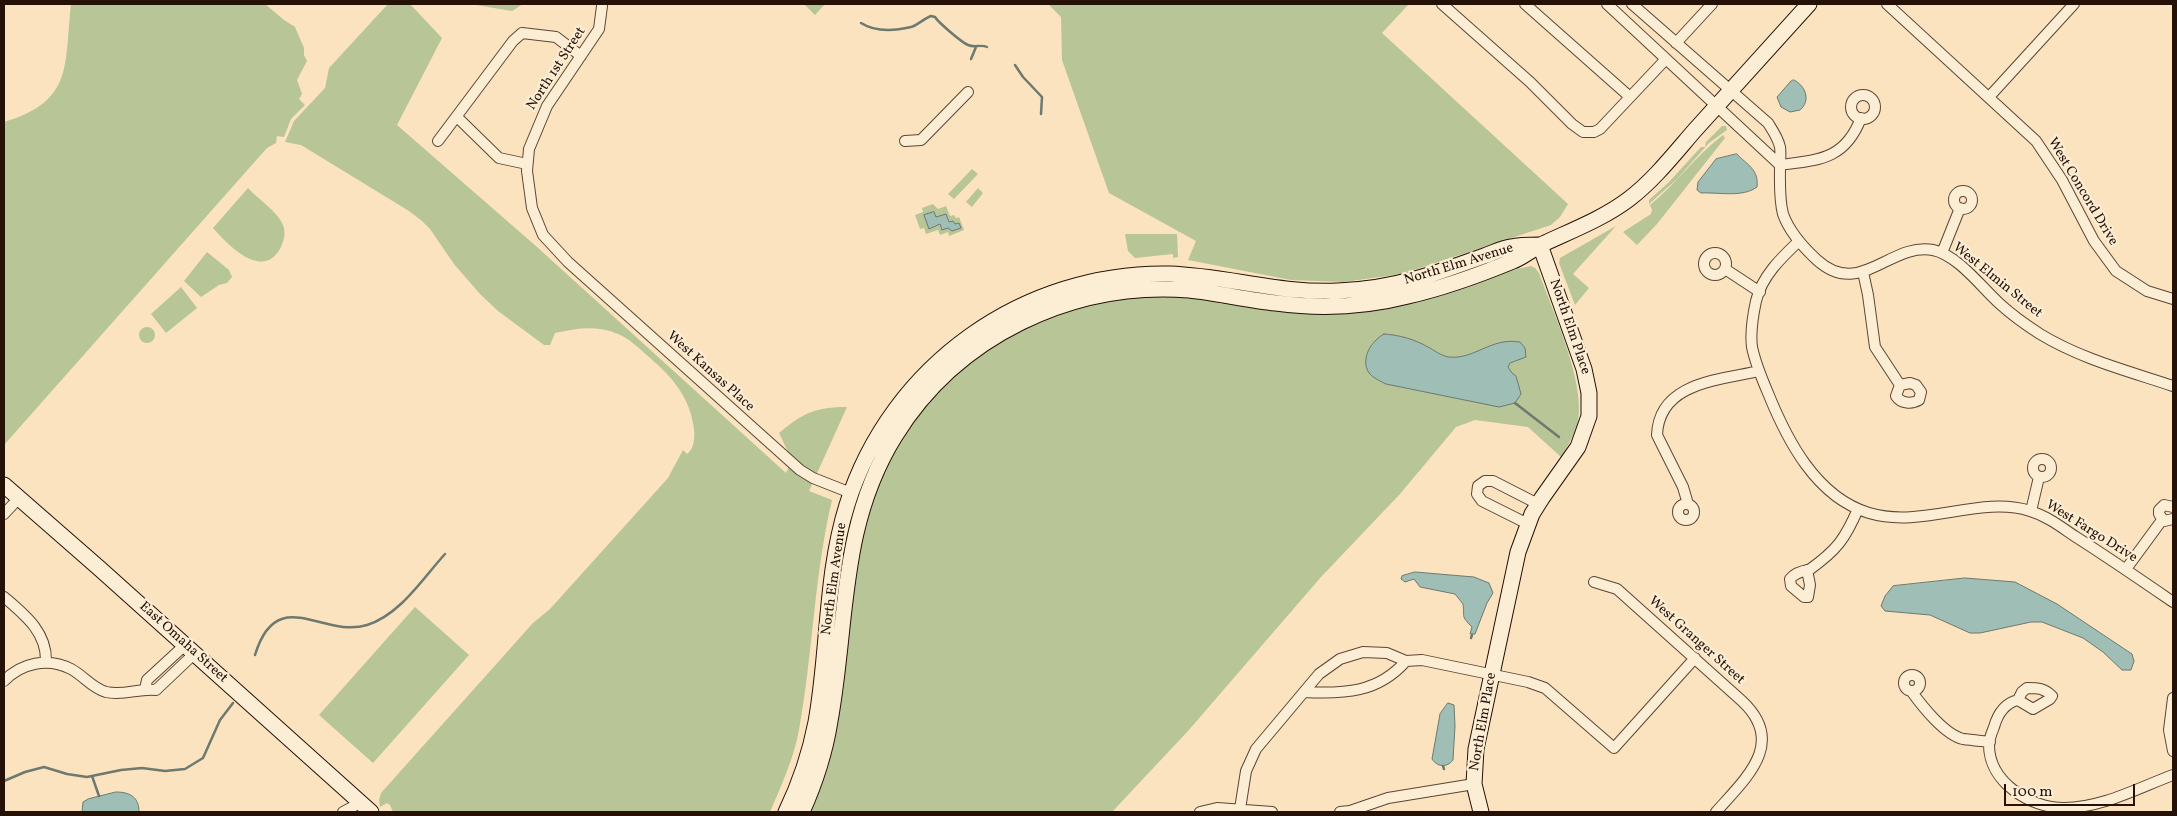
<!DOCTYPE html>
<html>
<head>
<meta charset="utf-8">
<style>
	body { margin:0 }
	#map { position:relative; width:2177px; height:816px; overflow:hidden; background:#fbe3bf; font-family:Vollkorn,serif }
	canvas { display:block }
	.frame { position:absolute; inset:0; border:5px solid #251106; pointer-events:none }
	.scale { position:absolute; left:2004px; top:784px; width:131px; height:22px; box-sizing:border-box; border:2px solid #251106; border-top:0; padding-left:6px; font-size:15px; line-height:18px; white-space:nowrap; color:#251106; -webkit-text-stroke:4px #fcedd5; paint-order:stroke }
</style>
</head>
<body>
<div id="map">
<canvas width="2177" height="816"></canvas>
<div class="frame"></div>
<div class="scale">100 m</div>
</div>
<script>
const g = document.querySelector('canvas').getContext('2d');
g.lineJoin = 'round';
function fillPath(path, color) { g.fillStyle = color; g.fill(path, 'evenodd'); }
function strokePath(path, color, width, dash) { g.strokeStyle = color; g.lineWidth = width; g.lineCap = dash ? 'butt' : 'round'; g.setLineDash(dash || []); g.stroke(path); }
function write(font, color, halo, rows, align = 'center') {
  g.font = font + ' Vollkorn,serif'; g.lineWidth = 4.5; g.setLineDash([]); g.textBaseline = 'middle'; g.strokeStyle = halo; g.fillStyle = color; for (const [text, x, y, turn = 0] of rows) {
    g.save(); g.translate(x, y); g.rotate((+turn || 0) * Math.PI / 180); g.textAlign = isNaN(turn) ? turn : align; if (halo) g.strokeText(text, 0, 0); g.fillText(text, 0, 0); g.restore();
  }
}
fillPath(new Path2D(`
	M71,4H265L284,20L295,27L304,48V55L307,61L297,80L302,94L299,99L305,105L291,119L284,137L277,136L276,143L267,148L243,175L4,445V122C74,101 64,66 71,4Z
	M388,4H410L442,38L397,125L537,247L786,473L792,460L779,433C803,413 816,407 847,407L809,491L832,500C814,576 813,653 799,730C794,758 781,786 770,812H393L390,805L387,803L380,807L379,800L381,793L533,623L550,609L668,478L683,450L687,454C694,449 695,438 694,429C690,397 673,378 649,357C640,349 630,339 618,334C597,325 577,328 555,333L550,345H544L498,311L480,294L454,264L430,229L422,221L409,211L301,145L285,142L294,121L325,88L329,68Z
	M470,4H523L512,11Z
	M804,4H825L815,15Z
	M1048,4H1409L1382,33L1568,204L1560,217L1551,225L1402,274L1343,282L1291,280L1188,260L1196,241L1109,193L1062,60L1061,17Z
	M1722,126H1726L1727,130L1709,143L1677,179L1649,204V200L1669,182L1701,147H1705L1706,142Z
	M1723,135L1725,138L1657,224L1637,245L1623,232L1651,214L1652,210L1650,205C1676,184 1696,155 1723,135Z
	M972,169L978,174L954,199L948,194Z
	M248,188C258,199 277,211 283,225C286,233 284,240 281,247C263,282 228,245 213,228Z
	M978,188L983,193L972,207L966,202Z
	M933,204L938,209L946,206L950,216L954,215L956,218L959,217L964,230L949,236L948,232L940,235L938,230L926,234L924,228L920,229L915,215L923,212L922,208Z
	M1616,226L1573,274L1589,288L1575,305L1559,263L1560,258Z
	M1125,234H1177L1178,257L1173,258V254L1135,258L1128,251Z
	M207,252L229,270L232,277L227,283L219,285L201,297L184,281Z
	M1531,266L1535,268L1539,273C1553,312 1588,387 1577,426C1573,437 1567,447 1561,457L1528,427L1475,420L1456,427L1400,494L1321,577L1188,731L1112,812H810L858,548L875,489L905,432L909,431L908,429C973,332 1109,272 1222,304L1223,302L1281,311L1313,313Z
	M181,287L197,308L166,333L151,314Z
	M139 335a8 8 0 1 1 16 0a8 8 0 1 1-16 0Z
	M415,607L469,655L373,763L319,715Z`), '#b8c597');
const water = new Path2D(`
	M1794,80C1806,86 1811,101 1800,110L1790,112L1781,107L1777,97L1791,81Z
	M1737,154C1747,165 1759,169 1757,187C1742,198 1718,192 1701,193L1697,190L1698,182L1716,159Z
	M934,212L936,217L946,214L949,222L953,221L955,224L959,223L961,228L952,231L948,228L942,230L940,224L929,229L924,215Z
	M1384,334C1399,335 1414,339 1428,347C1434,350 1441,356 1449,357C1474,360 1491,337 1520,342L1525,348L1526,357L1510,363L1508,367L1512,373L1516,376L1521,394L1515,403L1499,407L1386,384C1380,381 1373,378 1369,373C1360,359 1371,341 1384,334Z
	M1415,572L1474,577L1489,583L1493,593L1487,603L1475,634H1470L1472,627C1460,615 1465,618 1463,604L1455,594L1420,587L1414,579L1405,582L1401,579L1402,576Z
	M1965,578L2015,582L2057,604L2132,654L2134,661L2131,670H2122L2103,652L2083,638L2042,622H2031L1980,633H1970L1930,615L1885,611L1881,606L1885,596L1893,586Z
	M1448,703L1454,705L1455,726L1453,760C1447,768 1437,767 1432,759L1440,714Z
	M116,792C130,792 139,797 139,812H82L83,802L88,799Z`);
fillPath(water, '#9fbeb5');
strokePath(water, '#6e796f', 1);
strokePath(new Path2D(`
	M861,23C875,32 894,31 911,27C916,26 925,18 931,16L935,17C938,22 961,42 968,45C975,48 981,44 987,47
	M971,59L976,47
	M1015,65L1023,77L1042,97L1041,114
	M1515,403L1559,437
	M1471,638L1472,635
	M255,655C277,583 323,639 367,625C400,615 423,578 445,554
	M1443,766L1444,769
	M92,776L99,796
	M4,781L25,772L44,767L67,774L87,777L121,770L142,768L165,771L185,769L203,758L220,720L233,703`), '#6e796f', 2.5);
const street = new Path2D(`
	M1442,4L1530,82L1572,124L1583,132H1594L1600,129L1666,59
	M1525,4L1630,97
	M1607,4L1780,165
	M1632,4L1768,123C1773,131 1778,138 1780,147C1781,153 1780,159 1780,166C1780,181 1779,199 1783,214C1789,231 1804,248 1817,260C1860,299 1890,242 1933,250C1958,255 1982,288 2000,304C2012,315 2026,325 2040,334C2081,359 2128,371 2173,386
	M1887,4L2036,141L2062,180L2094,241L2116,271L2147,291L2173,299
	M602,6L599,29L547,106L529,149L527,171L532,208L543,235L568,262L800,470L813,478L851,493
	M1676,43L1712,4
	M1851 107a12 12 0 1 1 24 0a12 12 0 1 1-24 0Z
	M1989,97L2074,4
	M457,117L499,158L527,164
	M438,141L513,41L522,33L556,37L581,56
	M905,141L921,140L968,92
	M1780,165C1818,160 1845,160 1861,118
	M1954 200a9 9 0 1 1 18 0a9 9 0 1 1-18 0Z
	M1799,241C1781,258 1762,276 1756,301C1753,315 1750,332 1752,347C1755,362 1762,379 1768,393C1787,440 1816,497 1869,513C1923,529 1980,495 2030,511C2047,516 2061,527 2076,537C2109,558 2141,580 2173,602
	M1942,253L1960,208
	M1704 264a11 11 0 1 1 22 0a11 11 0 1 1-22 0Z
	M1725,269L1760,292
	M1863,272L1868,295L1875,347L1900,385
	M1910,383L1916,385L1921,392L1919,400C1912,404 1901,404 1896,396L1900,385Z
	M2033 468a9 9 0 1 1 18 0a9 9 0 1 1-18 0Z
	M1678 512a8 8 0 1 1 16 0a8 8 0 1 1-16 0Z
	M1688,504L1683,487L1657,435C1659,382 1720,380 1759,371
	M2173,507L2164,505L2159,510V514L2164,521L2173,519
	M2031,511L2039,477
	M4,514L19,498
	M1528,524L1482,501L1477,494L1478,486L1485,481H1493L1538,504
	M2126,569L2162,520
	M1807,570L1810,585L1808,597H1804L1791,586L1790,579C1795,573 1801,571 1809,570C1837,550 1845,539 1858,509
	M1594,582L1617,589L1742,701C1787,743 1746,778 1716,812
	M4,597C25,615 47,632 46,662
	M1904 683a8 8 0 1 1 16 0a8 8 0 1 1-16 0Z
	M4,681C21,663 48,657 71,669C84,676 92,688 106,692C124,696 139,688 156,690L195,653
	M2027,688C2038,688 2044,688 2052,696L2050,699L2033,709L2018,700L2022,692Z
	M145,689L147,680L185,645
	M1304,692C1344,694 1378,693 1406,661
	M1912,692C1922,706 1945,735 1963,739C1971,740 1981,741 1990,742
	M2173,698L2169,730L2173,751
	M2018,700C2005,703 1998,713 1994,727C1992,732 1989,739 1989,745C1989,782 2030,808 2064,808C2102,808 2138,788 2173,775
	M1240,809L1246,771L1256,749L1319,674L1340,659L1363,652L1387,653L1406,661L1422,660L1528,682L1545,688L1614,748L1695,658
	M343,812L360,803
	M1200,812L1217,808L1272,812
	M1340,812L1350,811L1388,798L1474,784`);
const secondary = new Path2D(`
	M4,485L99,568L371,812
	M786,812C800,783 810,753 816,722C829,650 825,575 847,505C891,365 1024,271 1170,274C1227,276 1281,294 1338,291C1364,290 1390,286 1415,279C1439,273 1461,264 1484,256C1493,253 1502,248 1511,247C1520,245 1530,245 1539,245
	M802,812C815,783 825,753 830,721C848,622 839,526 895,436C957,336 1072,281 1189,290C1218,293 1247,300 1276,303C1320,309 1365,307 1408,296C1443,288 1479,275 1513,261C1524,257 1533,248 1545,243C1573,230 1604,218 1629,199C1654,180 1675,153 1695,130C1733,88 1771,46 1809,4
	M1481,812L1474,784L1476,749L1518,552L1532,514L1542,498L1578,447L1589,416V393L1584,369L1540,245`);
strokePath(street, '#5a4634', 12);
strokePath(secondary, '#251106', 17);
strokePath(street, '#fcedd5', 10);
strokePath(secondary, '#fcedd5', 15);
write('14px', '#251106', '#fcedd5', [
	["North 1st Street",557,69,-57],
	["West Concord Drive",2082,192,59],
	["North Elm Avenue",1459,265,-17],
	["West Elmin Street",1997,281,39],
	["North Elm Place",1569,327,71],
	["West Kansas Place",710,372,42],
	["West Fargo Drive",2091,532,32],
	["North Elm Avenue",835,579,-82],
	["West Granger Street",1696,641,42],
	["East Omaha Street",183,643,42],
	["North Elm Place",1484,722,-80]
]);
</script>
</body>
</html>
